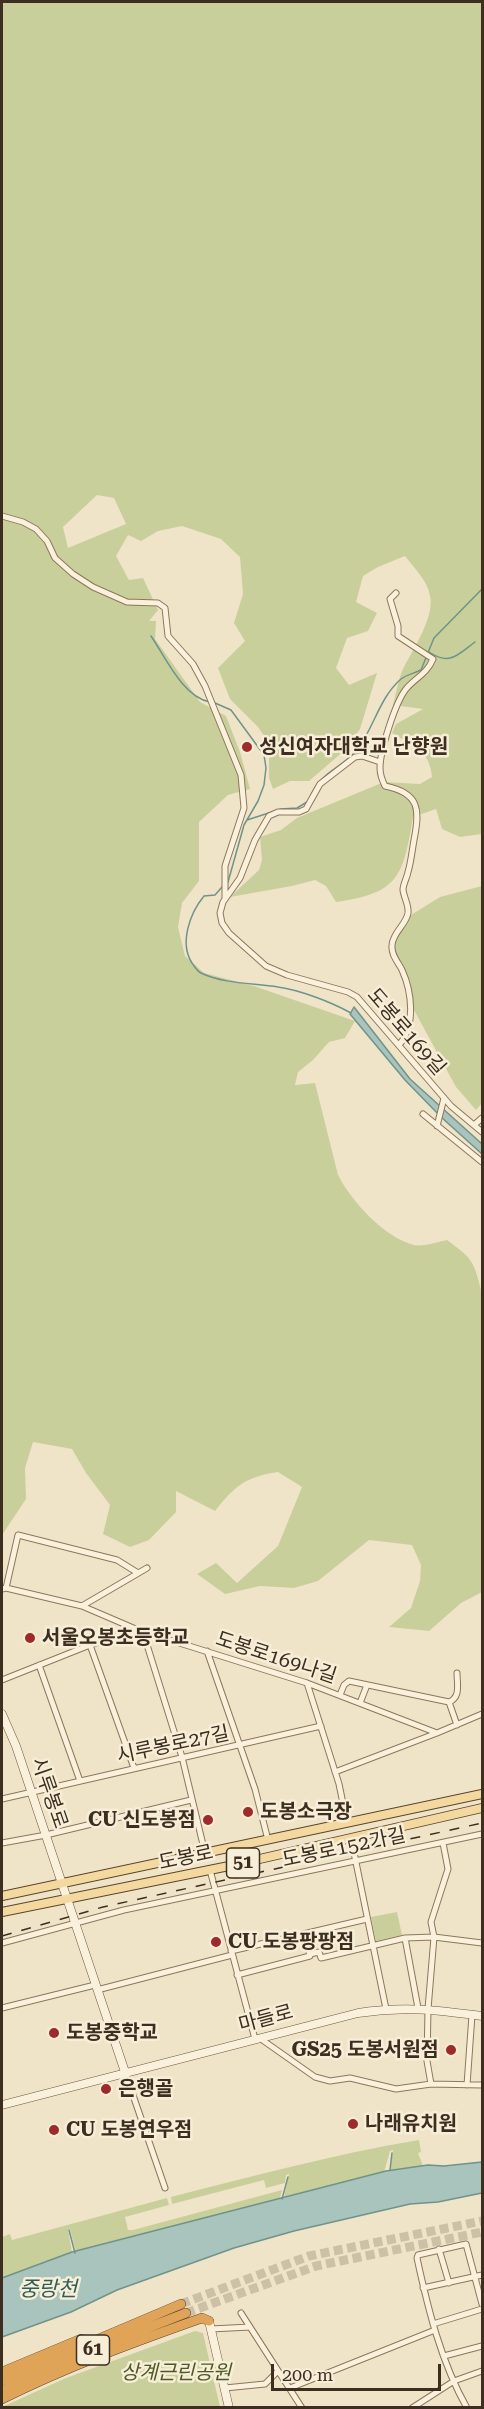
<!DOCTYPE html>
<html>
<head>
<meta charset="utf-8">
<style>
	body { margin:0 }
	#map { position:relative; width:484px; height:2409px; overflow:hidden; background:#f0e4c8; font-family:"Roboto Serif",serif }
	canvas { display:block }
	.frame { position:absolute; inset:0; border:3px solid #3d2e20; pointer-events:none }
	.scale { position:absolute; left:271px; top:2364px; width:170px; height:27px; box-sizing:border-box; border:3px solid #3d2e20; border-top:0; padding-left:8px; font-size:18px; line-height:21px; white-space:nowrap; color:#3d2e20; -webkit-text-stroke:4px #f7eed8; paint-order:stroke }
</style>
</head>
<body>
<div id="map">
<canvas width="484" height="2409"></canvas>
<div class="frame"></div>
<div class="scale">200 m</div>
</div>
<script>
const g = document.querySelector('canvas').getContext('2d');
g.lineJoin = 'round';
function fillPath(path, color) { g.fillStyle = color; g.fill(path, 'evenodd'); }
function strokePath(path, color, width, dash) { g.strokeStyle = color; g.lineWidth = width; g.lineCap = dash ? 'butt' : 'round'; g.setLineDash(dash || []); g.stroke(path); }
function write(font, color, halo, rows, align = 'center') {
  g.font = font + ' "Roboto Serif","Noto Sans KR",serif'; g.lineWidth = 5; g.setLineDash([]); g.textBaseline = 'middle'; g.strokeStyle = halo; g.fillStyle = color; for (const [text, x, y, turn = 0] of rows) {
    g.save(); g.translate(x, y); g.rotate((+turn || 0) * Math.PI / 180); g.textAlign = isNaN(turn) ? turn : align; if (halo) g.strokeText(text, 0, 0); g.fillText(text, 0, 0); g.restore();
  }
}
fillPath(new Path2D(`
	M2,2H482V834L460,837L442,829L436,809L413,817C403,877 399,893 336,902L326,886L315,880L292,886L230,897L259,870L262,860L260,837L281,830L297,818L384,782L420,784L432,777C430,750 413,746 392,733L396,724L423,709L393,705C396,694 398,680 403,669C412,651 435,617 430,596C428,581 414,568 405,556L378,567L363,576L356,602L377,613L368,631L347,638L336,668L349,685L377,673L360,729L345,750L309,781H290L273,789L269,778V743L258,727L230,699L218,668L245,641L234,623L243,594L240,557L221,539L182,526L158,531L141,541L128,535L116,556L129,580L143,578L158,610L149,621H156L155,639L200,702L226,716L240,752L250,789L228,795L199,822V881L182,903L178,927L185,956L204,973L254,986L355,1021L345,1038L329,1042L313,1060L298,1072L295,1085L315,1083L338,1175C352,1202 384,1237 414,1245C423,1247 438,1242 447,1240C474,1260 473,1260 482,1293V1592L461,1603L429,1631L389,1627L411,1608L420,1581L421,1565L412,1545L369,1540L318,1581L294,1588L260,1586L225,1594L197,1574L216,1563L237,1583L278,1546L302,1487L278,1472C245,1477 235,1486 215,1511L176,1491V1512L149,1540L130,1547L103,1534L110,1505L86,1473L72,1449L33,1442L25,1468L26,1499L2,1535V164L3,162L2,153ZM97,495L114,498L126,524L68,548L63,527Z
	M482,886V1103L476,1110L456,1087L414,1010L392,952L396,933L411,915L440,897Z
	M397,1912L402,1935L376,1941L371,1917Z
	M419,2140L421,2152L418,2153L423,2166L390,2171L393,2150L390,2151L384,2172L284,2197L289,2174L286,2175L285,2183L266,2188L264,2180L172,2204L171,2197C253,2176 335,2154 419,2140Z
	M282,2190L280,2198L76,2252L70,2229H68L72,2252L2,2278V2237L10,2234L12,2240L167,2198L169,2205L125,2217L128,2230H133Z
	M195,2331L203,2333L220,2407H2L66,2378Z`), '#c9cf9b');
const water = new Path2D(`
	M354,1007L410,1079L482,1144V1154L441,1117L405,1080L350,1014Z
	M482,2162V2193L438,2202L410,2204L294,2231L234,2248L117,2290L71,2312L2,2337V2278L72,2252L386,2171L428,2165L444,2166Z`);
fillPath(water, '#a9c4bc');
strokePath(water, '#6f938a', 1.5);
strokePath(new Path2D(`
	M151,636C166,658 183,697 210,702
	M429,652C450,666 457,655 475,642
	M215,703L231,710L264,755L266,768L264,785L258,801L244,825L228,882
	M311,795C322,771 342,768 357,750C374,728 379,698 401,679C406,675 415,673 421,670L434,638L482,589
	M247,820L281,809L297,808L307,802
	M222,887L215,895L204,896C190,913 179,943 192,963C195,967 197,971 201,973C224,984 253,983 278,987C300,990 331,1002 351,1013
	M390,2170L392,2153
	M282,2199L288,2177
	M69,2230L75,2253`), '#6f938a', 1.5);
strokePath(new Path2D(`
	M181,2304L309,2256L482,2221
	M186,2313L316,2266L482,2232`), '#ccc0a6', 9, [9, 4.5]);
const street = new Path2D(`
	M2,516L23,522L36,529L47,541L55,558L73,574L93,587L127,602L158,603L165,608L168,636L193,664L205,686L241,775L244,808L225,866V898
	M396,593L390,599L398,626V636L433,659C427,674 415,678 406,689C395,703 380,751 380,768C380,775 382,780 385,786C420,793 420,810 414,840C412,851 411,862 408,872C407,878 403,884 403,890C404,898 409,905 408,913C406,925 393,932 392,945C391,955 398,962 402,970C412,992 416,1026 399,1045
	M380,762L362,756L355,757L320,784L306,809L299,812H278L269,816L255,840L240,878L223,902L220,913L222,923L229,933L266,966L287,975L348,992L357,997L451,1106L482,1132
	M423,1114L482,1162
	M474,1125L482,1118
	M437,1126L444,1098
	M6,1588L18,1535L117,1560L138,1573
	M2,1589L6,1588L82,1606L138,1630L307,1683L437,1733L482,1714
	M82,1606L147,1568
	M143,1632L182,1757L205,1853
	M90,1645L134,1768
	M207,1651L255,1789L268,1840
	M39,1665L80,1781
	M2,1680L90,1645L138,1630
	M307,1683L339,1784L347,1823
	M340,1695L344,1685L349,1681L449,1702C461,1697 457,1684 457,1673
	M449,1702L457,1725
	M360,1703L367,1685
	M335,1772L437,1733
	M2,1799L321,1726
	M351,1838L386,2009
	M2,1843L46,1835L191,1800
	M210,1870L255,2039
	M405,1938L418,2008
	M2,1943L124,1910L482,1834
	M231,1951L367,1919
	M310,1954L319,1952L321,1958L405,1938L434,1937L482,1943
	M237,1975L310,1956L305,1934
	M97,1990L232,1955
	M2,2008L95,1985
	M261,2039L315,2077L330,2081L350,2078L396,2089L431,2084L482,2085
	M125,2072L165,2188
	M431,2084L427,2061L428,2009L434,1937L431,1922L448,1869L443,1843
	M467,2085L472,2015
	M439,2249L449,2283
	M423,2288L482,2275
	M241,2313L302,2408
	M433,2324L482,2309
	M211,2329L250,2327
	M444,2356L482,2346
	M225,2388L265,2384L278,2371
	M290,2388L435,2330
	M412,2408L454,2381L482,2371
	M467,2408C441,2362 428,2309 417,2258L418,2255L466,2244L482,2304`);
const secondary = new Path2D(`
	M2,1714L16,1746L125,2072
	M2,2105L358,2013C404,2006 437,2010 482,2016
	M209,2321L229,2408`);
const primary = new Path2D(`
	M2,1896L482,1794
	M2,1912L229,1866L482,1808`);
const highway = new Path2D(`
	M2,2372L81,2339
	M2,2380L181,2304
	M2,2390L83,2353L186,2313
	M2,2399C66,2367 134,2342 202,2318L209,2321`);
strokePath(street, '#8d765c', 7);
strokePath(secondary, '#6f573f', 9);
strokePath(primary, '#5b4430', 10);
strokePath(highway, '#5b4430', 10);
strokePath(street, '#faf1dc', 5);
strokePath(secondary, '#faf1dc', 8);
strokePath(primary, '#f3d9a0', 8);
strokePath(highway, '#e0a458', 9);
strokePath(new Path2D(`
	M2,1936L103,1907L482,1823`), '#3d2e20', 1.5, [10, 10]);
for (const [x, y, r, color] of [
	[247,747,6,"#9e2a2b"],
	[30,1638,6,"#9e2a2b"],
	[248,1812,6,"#9e2a2b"],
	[208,1820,6,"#9e2a2b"],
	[216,1942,6,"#9e2a2b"],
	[54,2033,6,"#9e2a2b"],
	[451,2050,6,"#9e2a2b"],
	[106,2089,6,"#9e2a2b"],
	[353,2124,6,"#9e2a2b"],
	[54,2130,6,"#9e2a2b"]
]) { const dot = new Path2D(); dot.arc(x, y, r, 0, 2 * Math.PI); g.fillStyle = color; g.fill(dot); strokePath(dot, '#f7eed8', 2); }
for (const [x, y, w] of [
	[243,1863,33],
	[93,2350,33]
]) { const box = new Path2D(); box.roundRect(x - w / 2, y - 15, w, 30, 4.5); g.fillStyle = '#f7eed8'; g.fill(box); strokePath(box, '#3d2e20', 1.5); }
write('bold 18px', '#3d2e20', null, [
	["51",243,1863],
	["61",93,2350]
]);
write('bold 20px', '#3d2e20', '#f7eed8', [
	["성신여자대학교 난향원",259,747],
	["서울오봉초등학교",42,1638],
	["도봉소극장",260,1812],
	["CU 신도봉점",196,1820,"right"],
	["CU 도봉팡팡점",228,1942],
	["도봉중학교",66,2033],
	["GS25 도봉서원점",439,2050,"right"],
	["은행골",118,2089],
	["나래유치원",365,2124],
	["CU 도봉연우점",66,2130]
], 'left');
write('20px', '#3d2e20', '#f7eed8', [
	["도봉로169길",406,1032,49],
	["도봉로169나길",276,1658,18],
	["시루봉로27길",173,1745,-12],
	["시루봉로",49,1793,71],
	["도봉로152가길",344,1848,-12],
	["도봉로",186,1858,-12],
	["마들로",266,2019,-15]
]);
write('italic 20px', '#4d5a26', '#f7eed8', [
	["상계근린공원",176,2373]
]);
write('italic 21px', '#2f5d5a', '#f7eed8', [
	["중랑천",48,2290]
]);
</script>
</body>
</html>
